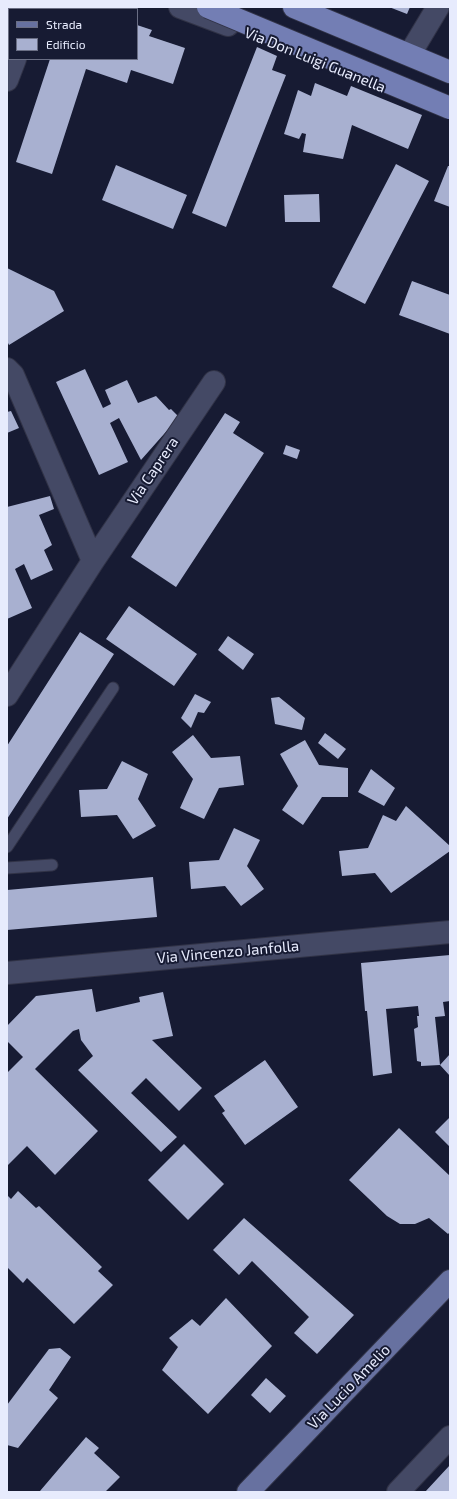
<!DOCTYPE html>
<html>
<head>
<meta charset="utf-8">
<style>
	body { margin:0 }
	#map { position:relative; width:457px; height:1499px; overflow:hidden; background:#171b33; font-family:"Exo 2",sans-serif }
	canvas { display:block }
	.frame { position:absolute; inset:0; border:8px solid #e7ebfd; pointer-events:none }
	.legend { position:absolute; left:8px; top:8px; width:130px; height:52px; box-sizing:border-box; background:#171b33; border:1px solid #6a6e84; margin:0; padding:5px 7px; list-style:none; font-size:12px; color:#e7ebfd }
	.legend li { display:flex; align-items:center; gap:8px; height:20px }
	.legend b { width:20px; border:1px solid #6a6e84 }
</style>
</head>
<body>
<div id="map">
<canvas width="457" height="1499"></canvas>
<div class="frame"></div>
<ul class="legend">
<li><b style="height:5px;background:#6771a0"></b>Strada</li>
<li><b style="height:11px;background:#a8b0d0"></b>Edificio</li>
</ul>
</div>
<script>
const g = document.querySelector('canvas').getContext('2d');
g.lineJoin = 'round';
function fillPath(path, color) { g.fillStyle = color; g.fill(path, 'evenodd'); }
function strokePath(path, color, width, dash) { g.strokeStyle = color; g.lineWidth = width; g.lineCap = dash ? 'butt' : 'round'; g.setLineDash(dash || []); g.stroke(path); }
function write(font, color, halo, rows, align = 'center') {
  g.font = font + ' "Exo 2",sans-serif'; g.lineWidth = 4; g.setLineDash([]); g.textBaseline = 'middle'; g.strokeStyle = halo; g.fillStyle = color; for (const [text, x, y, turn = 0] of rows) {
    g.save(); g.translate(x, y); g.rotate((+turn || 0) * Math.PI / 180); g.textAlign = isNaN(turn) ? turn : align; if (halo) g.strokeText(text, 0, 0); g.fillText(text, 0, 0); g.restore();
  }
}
fillPath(new Path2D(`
	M44,7H118V9H44Z
	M389,7H410L407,14Z
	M137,25L152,30L149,36L185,48L173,84L131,70L127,83L86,69L52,174L16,162L50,59H137Z
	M257,47L277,56L272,70L286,75L226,227L192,213Z
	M315,83L347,96L351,86L422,115L408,149L352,125L343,159L303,152L306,134L302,133L299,139L284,134L298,90L311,96Z
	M396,164L429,181L365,304L332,287Z
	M116,165L187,195L173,229L102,200Z
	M448,166H450V207L434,201Z
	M319,194L320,222H285L284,195Z
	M7,268L54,291L64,311L9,345L7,341Z
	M412,281L450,295V334L399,315Z
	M85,369L103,408L111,404L105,390L127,380L138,403L156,396L169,410L171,409L180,418L172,425L141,460L119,418L110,423L128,462L99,475L56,382Z
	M11,411L19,428L7,433V412Z
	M225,413L240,422L233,433L264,453L176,587L131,557Z
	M286,445L300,450L297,459L283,454Z
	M50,496L54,509L39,515L52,545L44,550L53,570L31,580L24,564L15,569L32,608L7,619V507Z
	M129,606L197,654L174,686L106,639Z
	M80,632L114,654L7,819V746Z
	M228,636L254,654L243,670L218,650Z
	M195,694L211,702L204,713L198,712L191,728L181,718Z
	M279,697L305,718L302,730L275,724L271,698Z
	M325,733L346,749L338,759L318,743Z
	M193,735L211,758L240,756L244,785L219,788L204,819L180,808L193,779L172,752Z
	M305,740L319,765L348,768V797H322L303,825L282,810L298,786L280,754Z
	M122,761L148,774L138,799L156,826L133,839L117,815L81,817L79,790L107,789Z
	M371,769L395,788L384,806L358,792Z
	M406,806L450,846V851L391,893L375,873L342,876L339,851L368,848L383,815L396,821Z
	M234,828L260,840L247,866L264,889L241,906L225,886L191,889L189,862L219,860Z
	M153,877L157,917L7,930V890Z
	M450,955V1001L443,1002L445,1016L435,1017L440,1065L450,1054V1076L440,1065L421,1066V1062L417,1061L414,1029L418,1027L417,1016H419L418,1006L386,1009L392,1073L373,1076L367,1011H365L361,963Z
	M92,989L96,1012L140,1002L139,997L163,992L173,1036L152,1040L202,1088L179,1111L146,1078L131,1093L177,1137L161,1152L78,1070L93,1056L81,1040L79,1029L73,1031L35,1069L98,1131L55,1175L27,1146L7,1166V1073L23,1057L7,1041V1026L36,996Z
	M265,1060L298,1107L245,1145L222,1113L225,1111L214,1096Z
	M450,1117V1147L435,1132Z
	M399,1128L450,1176V1232L448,1234L429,1218L415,1224H400L387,1216L349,1180Z
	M184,1144L224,1184L188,1220L148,1180Z
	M18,1191L36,1208L39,1206L102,1267L98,1271L113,1285L74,1324L27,1278L23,1283L7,1267V1195L11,1199Z
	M244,1218L354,1315L317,1354L294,1333L309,1317L252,1261L239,1275L213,1250Z
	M226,1298L272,1346L208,1414L162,1370L178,1347L169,1338L192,1319L200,1326Z
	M60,1348L71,1357L49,1390L58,1398L18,1448L7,1445V1405L49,1349Z
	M266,1378L286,1396L270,1413L251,1395Z
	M86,1437L99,1448L94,1453L120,1477L105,1492H41L40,1491Z
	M450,1465V1492H425Z`), '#a8b0d0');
const service = new Path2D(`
	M7,847L113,688
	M7,868L52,865`);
const minor = new Path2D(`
	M33,9L34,7
	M414,47L438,7
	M7,80L15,59
	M7,369L13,375L93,561
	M7,695L93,561L214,382
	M398,1492L450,1437`);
const tertiary = new Path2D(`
	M180,7L228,25`);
const secondary = new Path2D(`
	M7,973L450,932`);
const primary = new Path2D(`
	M248,1492L450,1281`);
const trunk = new Path2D(`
	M294,7L450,72`);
strokePath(service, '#313347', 13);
strokePath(minor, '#313347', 24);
strokePath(tertiary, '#313347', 24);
strokePath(secondary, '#313347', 24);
strokePath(primary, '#313347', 24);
strokePath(trunk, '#313347', 24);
strokePath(service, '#444965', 11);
strokePath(minor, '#444965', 22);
strokePath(tertiary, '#444965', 22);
strokePath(secondary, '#444965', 22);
strokePath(primary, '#6771a0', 22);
strokePath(trunk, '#737eb4', 22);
const trunkBridge = new Path2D(`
	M208,7L450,108`);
strokePath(trunkBridge, '#313347', 24, []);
strokePath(trunkBridge, '#737eb4', 22);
write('15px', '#e7ebfd', '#171b33', [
	["Via Don Luigi Guanella",315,60,22],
	["Via Caprera",153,471,-56],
	["Via Vincenzo Janfolla",228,952,-5],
	["Via Lucio Amelio",349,1387,-46]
]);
</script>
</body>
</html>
